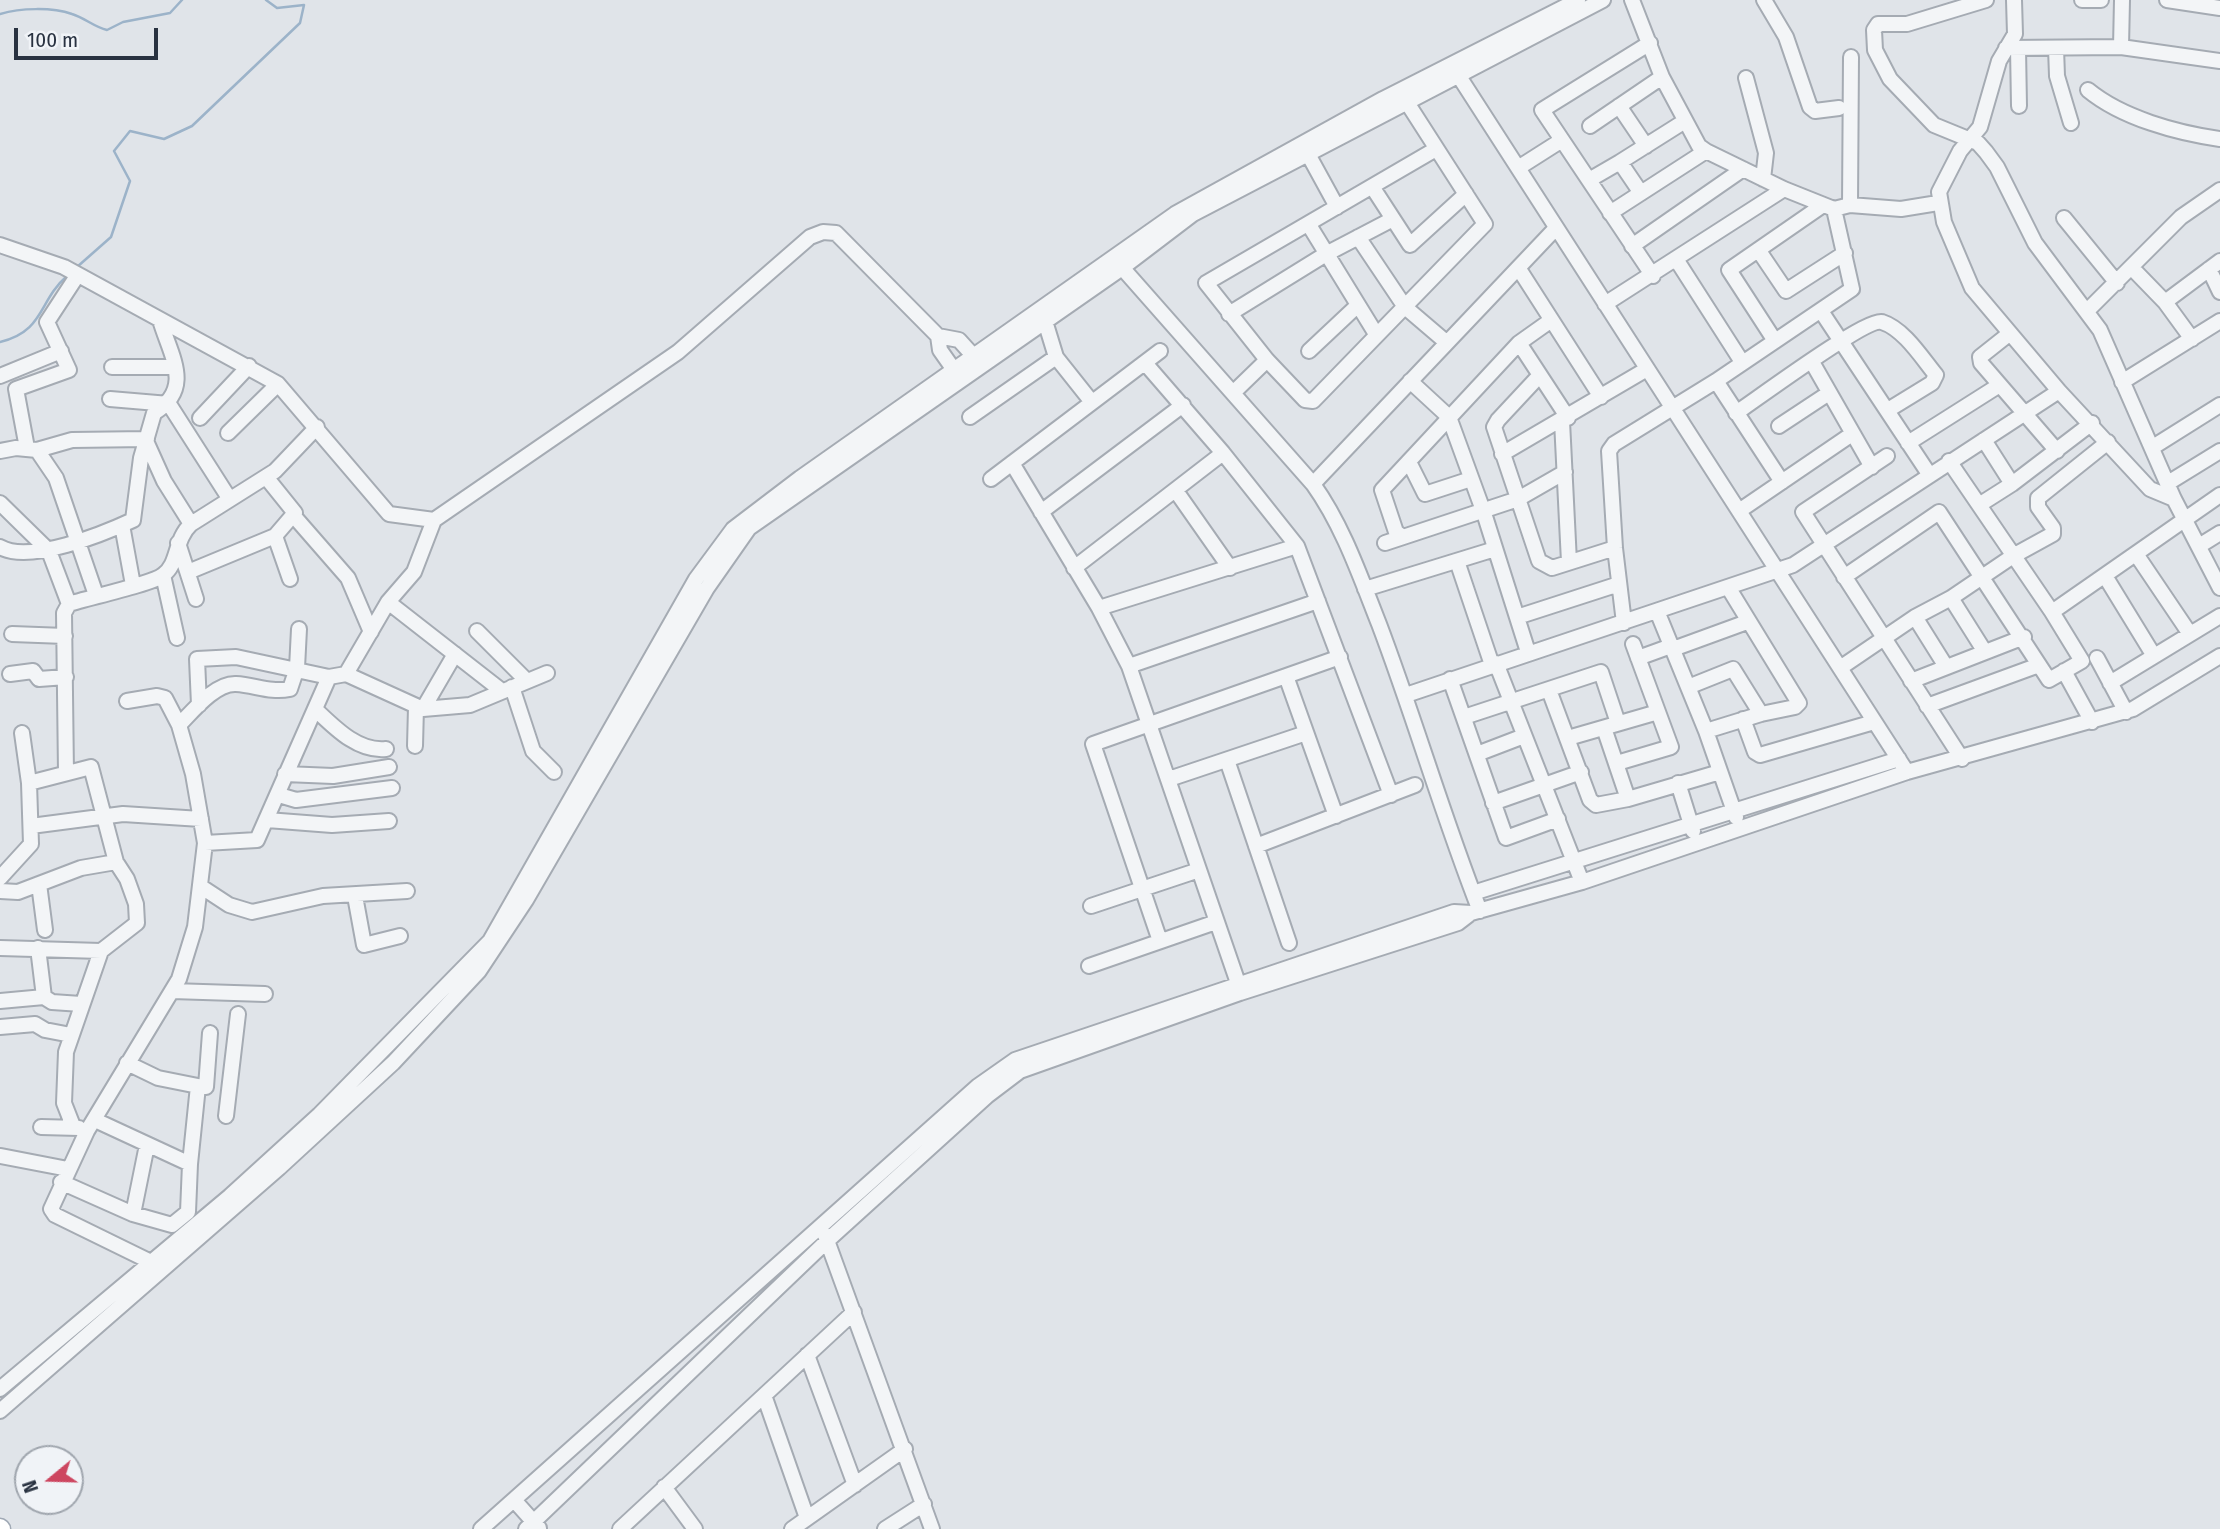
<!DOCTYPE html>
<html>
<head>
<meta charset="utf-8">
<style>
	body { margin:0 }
	#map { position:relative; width:2220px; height:1529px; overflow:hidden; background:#e0e4e9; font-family:"Fira Sans Condensed",sans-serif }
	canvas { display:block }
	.north { position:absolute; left:14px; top:1445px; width:70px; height:70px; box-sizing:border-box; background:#f0f3f7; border:2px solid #a0a6ae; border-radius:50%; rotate:251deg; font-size:19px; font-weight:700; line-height:28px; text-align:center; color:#293241 }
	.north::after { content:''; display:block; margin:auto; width:24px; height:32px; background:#cd4660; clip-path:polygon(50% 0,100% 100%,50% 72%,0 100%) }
	.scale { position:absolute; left:14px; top:28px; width:144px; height:32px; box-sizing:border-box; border:4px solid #293241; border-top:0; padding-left:9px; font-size:21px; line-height:24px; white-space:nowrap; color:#293241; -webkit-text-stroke:5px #f0f3f7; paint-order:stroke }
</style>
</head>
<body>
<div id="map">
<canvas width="2220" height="1529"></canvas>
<div class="north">N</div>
<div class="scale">100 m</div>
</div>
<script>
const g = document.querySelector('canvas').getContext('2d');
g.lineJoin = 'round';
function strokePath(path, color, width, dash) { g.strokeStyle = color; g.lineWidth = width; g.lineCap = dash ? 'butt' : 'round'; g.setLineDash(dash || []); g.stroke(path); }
strokePath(new Path2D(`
	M0,14C20,8 52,7 72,14C85,18 94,27 107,30L123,22L170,13L182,0
	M77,267L111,237L130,181L114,151L130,131L164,139L192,126L300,23L304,5L277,8L266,0
	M0,342C45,331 38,301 67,276`), '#9cb3c9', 2.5);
const minor = new Path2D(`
	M1632,0L1662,77L1699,146L1706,151L1784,189L1834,209L1850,205L1901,209L1938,203
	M1764,0L1786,37L1810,107L1815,111L1839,108
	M1986,0L1907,24H1878L1874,30L1875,50L1890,79L1934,125L1978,143L1986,152L1997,167L2035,243L2100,330L2174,499L2220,588
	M2014,0L2015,34L1999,61L1980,127L1960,151L1939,192L1944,222L1972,288L2059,391L2150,489L2174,499
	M2082,0H2101
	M2167,0L2220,8
	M1650,43L1542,110L1653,276
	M2121,47L2122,0
	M2006,48L2121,47L2220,61
	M2018,48L2019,106
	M2056,48L2057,76L2071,123
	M1453,67L1907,772
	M1746,78L1766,153L1763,179
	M2088,90C2122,118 2177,133 2220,139
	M1408,104L1485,224L1313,401L1305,400L1267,360L1206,283L1436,149
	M1619,106L1646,146
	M1590,126L1662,77
	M1308,154L1337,207
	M1518,168L1562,140
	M1589,180L1620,162
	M1373,188L1410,245L1466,194
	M1641,193L1620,162L1685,121
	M1850,205L1851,57
	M1610,213L1706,151
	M2064,218L2117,283
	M1309,225L1376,334
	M1358,237L1405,307L1446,342
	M0,245L64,267L278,384L389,514L434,520
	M1632,246L1743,169
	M1759,251L1786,291L1845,253
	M1676,259L1742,362
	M1118,263L1313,484C1343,526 1360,576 1379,624C1415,719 1443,817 1480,911
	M2132,268L2165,302L2192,339
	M1519,269L1601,397
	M2209,269L2220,292
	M2165,302L2220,261
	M1605,304L1784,189
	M1821,311L1929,474
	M2087,311L2181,217L2220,190
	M1229,314L1326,254L1391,220
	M1045,321L1056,357L1091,401
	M2009,334L1980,357L1981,363L2057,451
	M938,336L940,350L959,377
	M1775,341L1729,270L1823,205
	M1519,343L1568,418
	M1309,351L1358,305
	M1812,362L1872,467
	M1145,363L1223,453L1297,546L1391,795
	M112,367H174
	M1540,375L1498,420L1494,427L1539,561L1552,568L1615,548
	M0,376L61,351
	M1410,381L1449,417L1484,513L1528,652
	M1716,381L1782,482
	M2122,382L2220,321
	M1233,393L1267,360
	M110,399L169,404L229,498
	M1736,413C1757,399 1866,318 1882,322C1904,329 1922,358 1936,375L1932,383L1888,410
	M970,417L1056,357
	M200,418L249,366
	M1562,421L1569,562
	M1779,426L1829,393
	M228,433L278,384
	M1984,440L2012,484L2092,423
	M146,441L164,481L191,524
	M1908,443L1998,386
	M2153,447L2220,405
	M27,448L16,389L69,370L47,322L77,276
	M37,450L72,440L147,439
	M0,451L16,448L37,450L56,478L96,595
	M1502,454L1647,369
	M1887,456L1803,512L1962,759
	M1409,462L1425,494L1471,479
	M1012,463L1099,608L1129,666L1238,983
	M991,479L1160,351
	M2168,483L2220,451
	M1313,484L1555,229
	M1176,491L1230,568
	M0,503L49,551L69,604L64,613L66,773
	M1979,505L2012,484
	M1739,511L1852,434
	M1041,512L1183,405
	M293,515L348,578L371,632
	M122,525L133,585
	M275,536L290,579
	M1403,537L1396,532L1382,490L1519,343L1550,321
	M178,543L196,599
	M1385,543L1518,499L1565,472
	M2199,546L2220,533
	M0,547C29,564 103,534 133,520L141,458L154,413C194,388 171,357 160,320
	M2136,554L2190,634
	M1457,561L1492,665
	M1074,568L1223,453
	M188,572L275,536L293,515L295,513L266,477
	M163,575L177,638
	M2105,576L2154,656
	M1844,577L1939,512L2049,680L2082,661L2052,612L1949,461
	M1365,589L1495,549
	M1951,598L1985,652
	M388,602L502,691
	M69,604C87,598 152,584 163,575C179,564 174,540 191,524L275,471L317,427
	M1099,608L1297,546
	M1657,611L1706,731L1736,817
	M2052,612L2220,495
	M1517,617L1619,584
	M1915,617L1945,665
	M1624,623L1615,548L1609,451L1614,444L1716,381L1852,289L1834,209
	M477,631L527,681
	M12,634L65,636
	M1673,649L1747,622
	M1638,658L1671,646
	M2097,658L2126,712
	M1496,663L1582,882
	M1129,666L1318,601
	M1840,668L1915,617L1951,598L2013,556L2053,534V528L2038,507V498L2108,442
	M2064,671L2092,722
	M10,674L33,671L39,679L66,677
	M346,674L388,602L414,572L434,520L678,352L810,237L823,232L836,233L938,336L959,340L979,362
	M1286,676L1336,816
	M1450,679L1506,838L1558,819
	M1911,681L2024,637
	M2110,683L2220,616
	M512,687L533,751L554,772
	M1688,687L1733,669L1761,714
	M1549,690L1590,800L1596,805L1628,799L1720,772
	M1406,695L1793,565L2059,391
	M127,701L157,696L165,698L179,725L193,774L205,843L195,927L179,979L87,1131L51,1209L55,1215L151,1262
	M199,705L197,659L236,657L329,677L346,674L423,709L470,705L547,673
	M1927,706L2039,665
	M315,709C335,728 358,752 386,749
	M423,709L455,654
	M1464,717L1601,672L1618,723
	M1743,719L1755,752L1760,755L1874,722
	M179,725C193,711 215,683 236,684C255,685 270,693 290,689L297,668L299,629
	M1604,728L1628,799
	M1706,731L1761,714L1795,707L1799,703L1728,587
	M1568,738L1658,712
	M415,746L416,707
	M1477,754L1524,736
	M1227,760L1289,943
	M1617,763L1671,747L1633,644
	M285,774L333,776L389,767
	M1169,779L1306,733
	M29,783L91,767L116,862L127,879L136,904L137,923L101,951L66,1052L64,1103L73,1126
	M1678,783L1693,831
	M279,795L296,800L392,788
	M1493,803L1581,772
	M267,820L332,825L389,821
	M31,826L123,814L201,819
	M205,843L257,840L329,677
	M1256,846L1415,785
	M0,878L31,844L29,783L22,733
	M39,884L45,930
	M200,886L229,905L252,912L323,896L407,891
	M0,891L18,892L81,868L116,862
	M1473,893L1899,759
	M355,896L364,945L400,936
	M1091,906L1199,870
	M1160,941L1093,744L1340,657
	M0,948L101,951
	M38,948L44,997
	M1089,966L1216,922
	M172,991L265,994
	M0,1001L44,997L52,1002L81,1004
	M0,1027L35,1024L45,1030L71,1035
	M206,1087L210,1033
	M226,1116L238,1014
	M95,1120L190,1164L198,1086L158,1078L127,1063
	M41,1127L79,1128
	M1,1156L68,1169
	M61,1182L133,1214L172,1225L188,1212L190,1164
	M133,1214L147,1145
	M825,1235L932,1529
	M807,1355L855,1485
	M0,1389L230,1196L319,1115L490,941L696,579L733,529L800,478L1175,214L1383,99L1578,0
	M765,1398L807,1518
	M0,1411L279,1168L393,1063L479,971L526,900L707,588L749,528L1122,268L1193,214L1603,0
	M664,1487L695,1529
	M514,1500L539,1528
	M481,1529L978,1086L1015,1060L1454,912L1471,913L1582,882L1907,772L2133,709L2220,656
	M526,1529L828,1240L987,1096L1020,1071L1240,993L1458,923L1471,913
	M620,1529L854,1312
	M792,1529L905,1449
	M885,1529L924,1504`);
const major = new Path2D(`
	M0,1528L1,1529`);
strokePath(minor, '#a5abb3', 18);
strokePath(major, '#a0a9b5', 21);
strokePath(minor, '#f3f5f7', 14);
strokePath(major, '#fff', 18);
</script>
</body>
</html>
